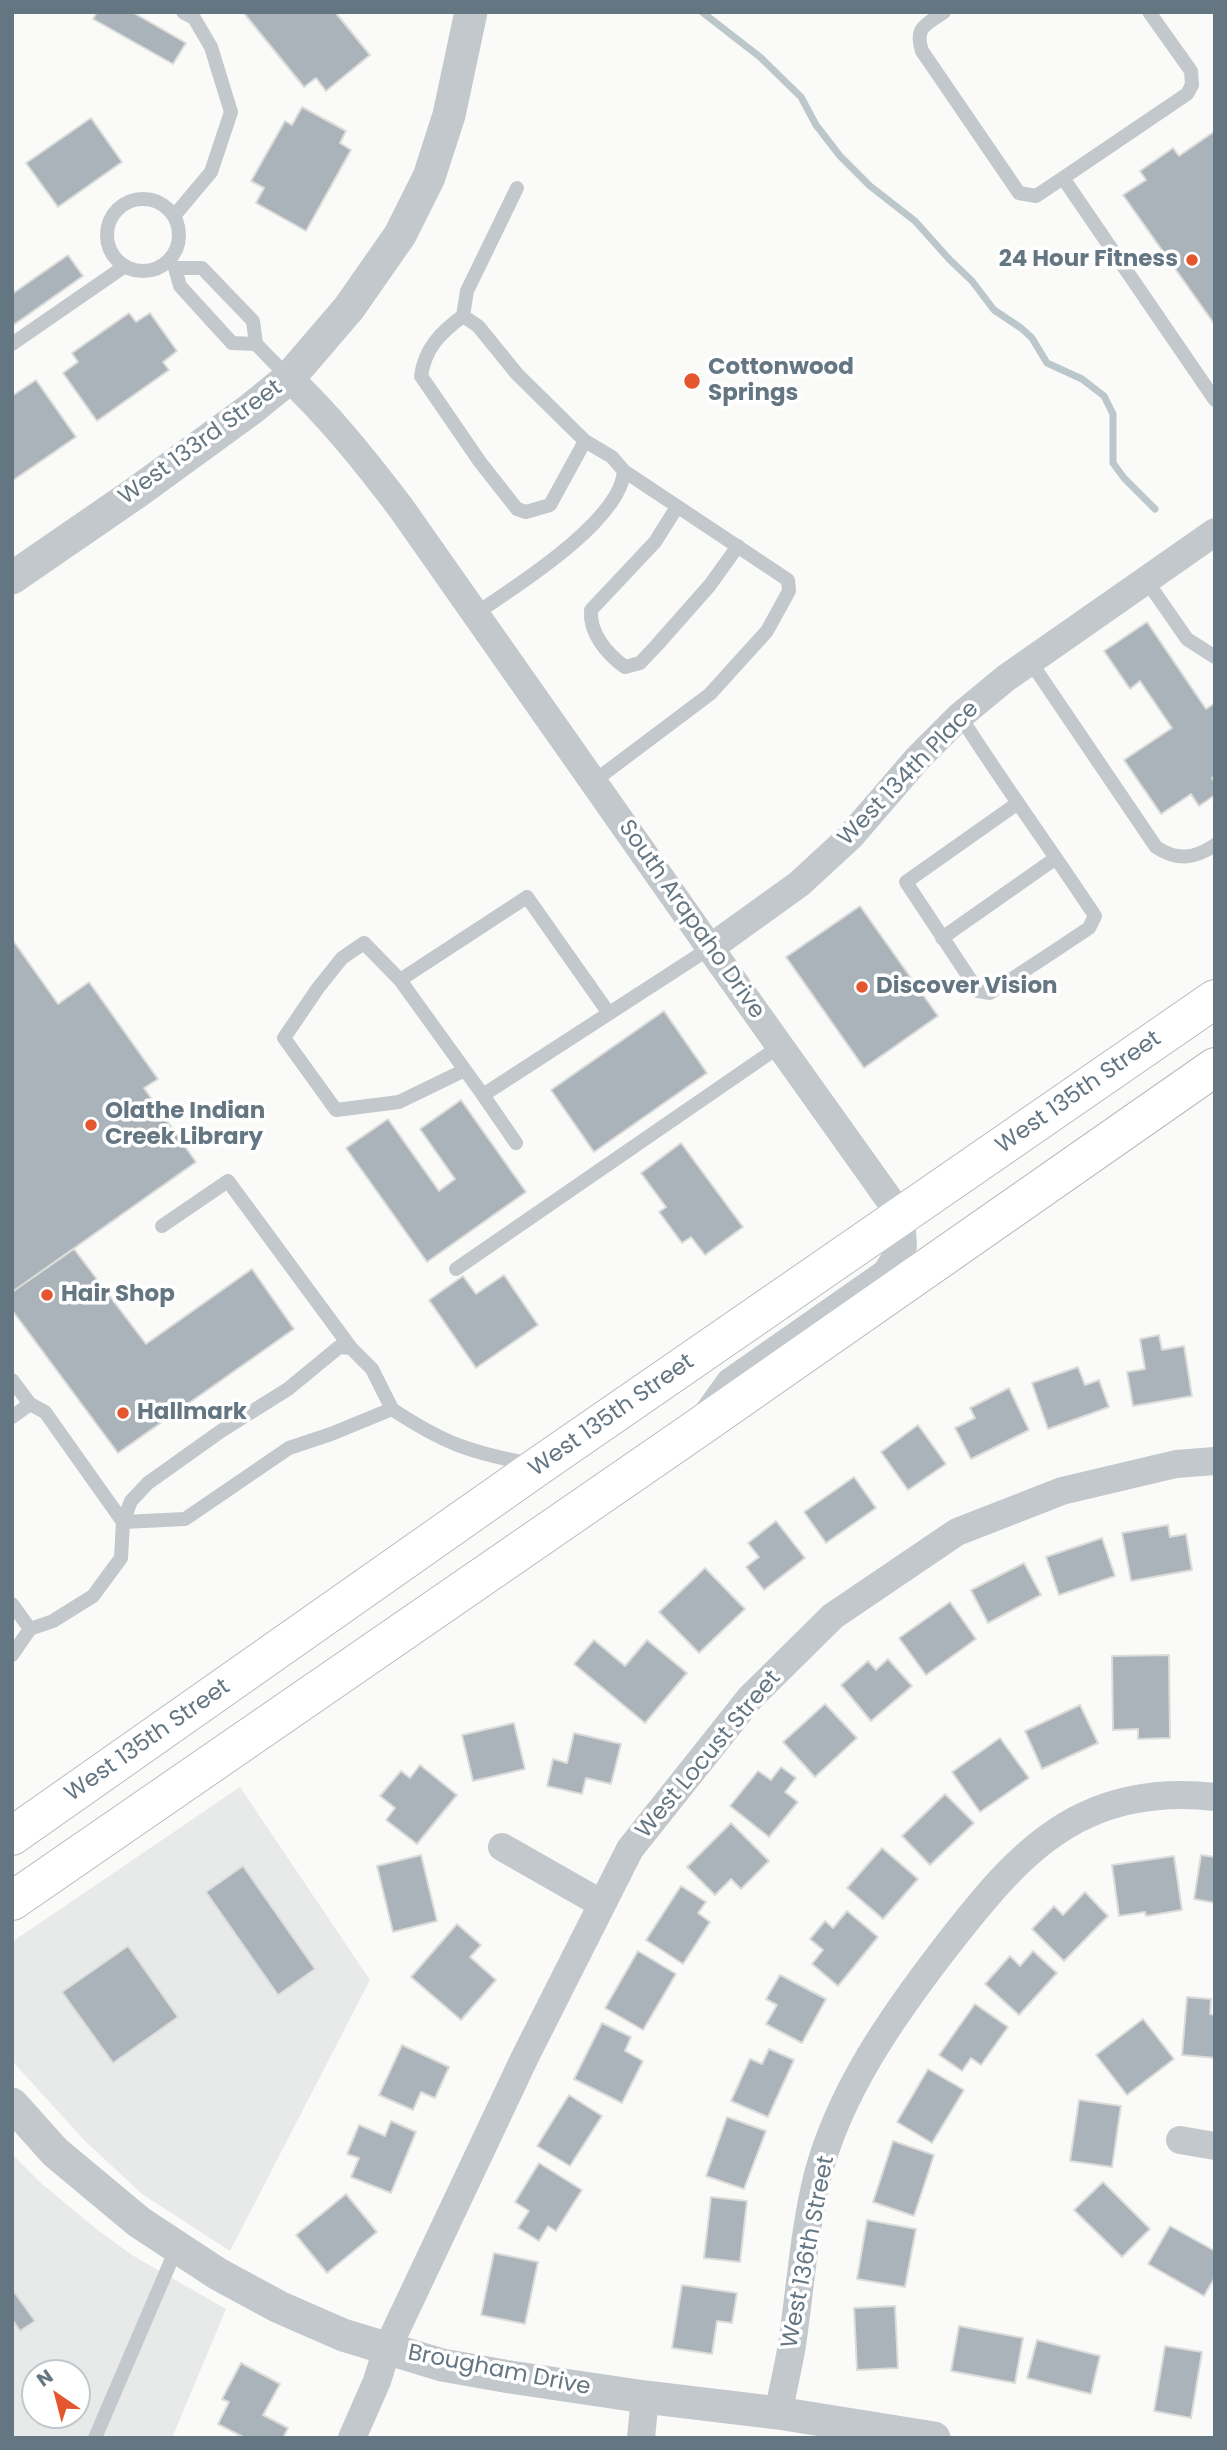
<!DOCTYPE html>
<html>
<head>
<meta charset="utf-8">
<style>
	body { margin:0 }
	#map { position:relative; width:1227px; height:2450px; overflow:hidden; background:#fafaf8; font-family:Poppins,sans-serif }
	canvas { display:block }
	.frame { position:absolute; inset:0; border:14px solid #657683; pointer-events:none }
	.north { position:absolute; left:21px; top:2359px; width:70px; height:70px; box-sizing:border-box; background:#fff; border:2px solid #c1c8cd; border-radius:50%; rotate:325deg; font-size:19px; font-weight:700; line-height:28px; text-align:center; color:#657683 }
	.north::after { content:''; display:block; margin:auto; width:24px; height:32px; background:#e4572e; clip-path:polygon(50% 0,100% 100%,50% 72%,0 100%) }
</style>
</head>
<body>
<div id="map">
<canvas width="1227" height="2450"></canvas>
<div class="frame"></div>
<div class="north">N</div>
</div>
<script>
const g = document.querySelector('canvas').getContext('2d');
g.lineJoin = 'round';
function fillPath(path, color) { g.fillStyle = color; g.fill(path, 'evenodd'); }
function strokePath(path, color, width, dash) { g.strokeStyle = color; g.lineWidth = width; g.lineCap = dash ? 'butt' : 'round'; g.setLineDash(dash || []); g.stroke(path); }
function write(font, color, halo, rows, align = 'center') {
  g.font = font + ' Poppins,sans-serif'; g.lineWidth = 7; g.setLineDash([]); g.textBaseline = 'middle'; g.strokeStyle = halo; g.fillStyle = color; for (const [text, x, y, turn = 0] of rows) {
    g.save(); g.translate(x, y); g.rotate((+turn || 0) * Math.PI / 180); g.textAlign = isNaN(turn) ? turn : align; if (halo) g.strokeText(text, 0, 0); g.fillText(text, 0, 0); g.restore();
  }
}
fillPath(new Path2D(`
	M240,1787L370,1980L230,2251L142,2194L85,2141L12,2061V1942Z
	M12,2154L42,2184L95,2228L132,2255L226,2309L172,2438H12ZM35,2373H77V2415H35Z`), '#e8e9e9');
strokePath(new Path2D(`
	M702,12L760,57L801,97L816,125L840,156L870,186L915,221L949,259L972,281L994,310L1021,328L1032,338L1047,363L1082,379L1104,396L1113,414V463L1124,478L1155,509`), '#bbc7cb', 7);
const building = new Path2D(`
	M97,12H132L186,43L173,64L93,19Z
	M243,12H335L370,55L326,91L316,78L304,87Z
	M302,107L346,131L340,143L351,150L306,231L256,203L264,188L251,181L285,121L292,125Z
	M91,118L122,162L58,207L26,163Z
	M1215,131V325L1123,195L1146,180L1140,171L1173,148L1179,156Z
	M68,255L83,276L12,326V294Z
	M129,313L136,322L150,313L177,351L163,362L169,370L97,421L63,373L78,362L72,353Z
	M36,380L76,437L12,481V396Z
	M1147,622L1206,709L1215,703V776L1212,778L1215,782V795L1199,806L1191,794L1161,814L1124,760L1172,728L1140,681L1130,689L1104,651Z
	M860,906L938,1016L864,1068L786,957Z
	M12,939L58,1004L89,982L158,1079L144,1088L196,1162L12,1292Z
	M664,1011L707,1073L594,1152L551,1090Z
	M461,1100L526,1192L427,1262L346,1148L388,1119L439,1191L455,1179L420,1129Z
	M681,1143L743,1227L705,1255L691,1237L682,1243L659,1212L666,1207L641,1173Z
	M74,1249L146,1344L252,1269L294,1329L118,1453L12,1310V1292Z
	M504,1275L538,1325L476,1368L429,1300L463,1276L476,1294Z
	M1159,1335L1162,1350L1184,1346L1192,1396L1133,1406L1127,1372L1145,1369L1140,1339Z
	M1078,1367L1085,1385L1099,1380L1109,1407L1048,1429L1032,1383Z
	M1009,1388L1029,1430L971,1459L955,1428L975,1418L970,1408Z
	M918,1425L946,1464L908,1490L881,1452Z
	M854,1477L876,1508L826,1543L804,1512Z
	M776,1521L805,1558L764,1590L746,1567L759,1557L748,1543Z
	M1168,1525L1170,1537L1186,1534L1192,1570L1131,1581L1122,1533Z
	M1102,1538L1115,1576L1059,1595L1046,1557Z
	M1024,1563L1041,1595L988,1623L971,1590Z
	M705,1568L745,1609L699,1653L659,1612Z
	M950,1602L976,1639L926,1675L899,1638Z
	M594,1640L625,1666L647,1640L687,1673L645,1723L574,1664Z
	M1169,1655L1170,1738L1138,1739V1729L1113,1730L1112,1656Z
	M888,1659L912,1686L871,1721L841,1685L868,1661L876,1670Z
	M825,1704L857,1738L815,1777L783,1742Z
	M1080,1705L1098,1743L1042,1769L1025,1731Z
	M514,1723L525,1769L473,1781L462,1735Z
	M574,1733L621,1744L611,1784L586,1778L582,1794L547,1786L553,1759L567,1763Z
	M1000,1738L1029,1778L980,1812L952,1772Z
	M420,1765L457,1795L417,1844L386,1820L395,1808L380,1796L401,1771L410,1778Z
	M781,1767L796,1778L785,1792L798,1802L769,1837L730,1806L758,1771L771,1780Z
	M945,1794L974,1823L930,1865L902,1836Z
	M731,1823L769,1861L741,1889L731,1879L715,1895L687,1867Z
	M882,1848L918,1879L883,1919L847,1888Z
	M421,1855L437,1921L393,1932L377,1866Z
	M1201,1855L1215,1857V1903L1194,1899Z
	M1174,1856L1182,1910L1146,1916L1145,1912L1119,1916L1112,1865Z
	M243,1866L315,1969L278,1995L206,1892Z
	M681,1886L706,1902L698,1913L710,1922L683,1964L646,1940Z
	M1085,1892L1108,1916L1064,1961L1032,1929L1054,1906L1063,1915Z
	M847,1911L878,1937L838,1986L812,1964L823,1950L810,1939L825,1921L833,1928Z
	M457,1924L481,1945L470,1957L496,1980L461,2020L411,1977Z
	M128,1946L178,2017L113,2063L62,1992Z
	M638,1951L676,1974L643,2030L605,2008Z
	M1033,1951L1057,1973L1019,2015L985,1984L1010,1956L1020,1966Z
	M780,1975L826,1999L802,2043L766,2024L777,2005L766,1999Z
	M1187,1997L1211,1999L1210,2014L1215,2015V2058L1182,2055Z
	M975,2004L1008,2027L981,2065L971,2058L962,2071L939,2055Z
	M1143,2019L1174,2059L1127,2095L1096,2055Z
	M602,2023L631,2037L625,2051L643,2061L622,2103L574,2079Z
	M402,2045L449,2067L435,2098L421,2092L413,2110L379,2095Z
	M769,2049L794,2060L768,2117L731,2101L750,2059L762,2064Z
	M928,2069L964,2090L932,2143L897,2122Z
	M569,2095L602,2116L570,2166L537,2146Z
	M1079,2100L1121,2106L1112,2167L1070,2161Z
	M727,2117L766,2131L744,2189L706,2176Z
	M391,2121L416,2132L391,2193L351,2177L359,2158L347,2154L359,2125L385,2136Z
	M893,2141L934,2155L914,2216L873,2202Z
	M539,2163L582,2190L556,2231L548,2226L539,2241L518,2228L529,2211L515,2202Z
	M1103,2182L1150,2229L1122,2257L1074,2210Z
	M346,2194L377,2232L327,2273L296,2235Z
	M711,2197L747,2201L740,2262L704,2258Z
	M867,2220L916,2229L905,2287L857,2279Z
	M1170,2226L1215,2251V2277L1204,2296L1148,2264Z
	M494,2253L538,2262L525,2324L481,2315Z
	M682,2285L737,2293L732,2323L717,2321L712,2354L672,2348Z
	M12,2289L35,2321L20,2331L12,2319Z
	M895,2306L898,2368L857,2370L854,2308Z
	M959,2326L1023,2338L1015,2383L951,2371Z
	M1037,2340L1100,2356L1091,2394L1027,2378Z
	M1165,2346L1202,2352L1191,2418L1154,2411Z
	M241,2363L280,2384L263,2415L288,2428L283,2438H245L218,2424L229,2402L222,2399Z`);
fillPath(building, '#aab3b9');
strokePath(building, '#dcdcda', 2);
const primary = new Path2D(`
	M12,1836L540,1465L1215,999
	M12,1901L695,1430L1215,1067`);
strokePath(primary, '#b5babe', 40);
strokePath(new Path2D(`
	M944,12C926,25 914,27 922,51L1019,193L1036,196L1063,178
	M1149,12L1191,71L1192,85L1187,94L1063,178L1215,400
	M107 235a36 36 0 1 1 72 0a36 36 0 1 1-72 0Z
	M174,216L211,172L231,112L211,47L194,18L183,12
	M463,316L467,291L517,188
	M12,344L125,266
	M256,344L232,343L180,286L175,268H202L253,321L256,344L289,378
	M677,507L655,542L591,610C589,633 607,654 625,667L640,663L657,645L710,585L738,546
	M1146,580L1187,639L1215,657
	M475,614C515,587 621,521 624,471L612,457L585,441L517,374L478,326L463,316C441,332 425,348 421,376L480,462L517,509L526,512L550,505L585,441
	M1030,661L1156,847C1177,861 1194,859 1215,845
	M960,716C1003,784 1051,849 1095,916L1089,928L1047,956L990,993L978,991L906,882L1018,803
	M593,782L710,694L767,631L789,591L788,580L624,471
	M942,938L1056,858
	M400,980L483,1095L710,948
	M465,1070L399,1102L336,1110L284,1038L318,988L342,958L364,943L400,980L527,897L608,1012
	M483,1095L516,1143
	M162,1226L228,1181L351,1348
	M456,1269L780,1046
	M12,1380L30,1404L45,1412L123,1522
	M12,1417L30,1404
	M123,1522L131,1501L148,1483L221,1431L288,1389L339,1347L351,1348L372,1369L392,1409
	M12,1604L30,1629
	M12,1655L30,1629L53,1621L93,1596L121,1558L123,1522L185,1519L289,1448L331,1434L392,1409C443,1443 471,1453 532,1464
	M95,2438L177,2247`), '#c3c8cc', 14);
strokePath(new Path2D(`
	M289,378C331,418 366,462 401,508L710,948L901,1216L903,1246L886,1273L730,1382L707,1414
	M710,948L799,884L850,837L918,758L960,716L1006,678L1215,532
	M502,1847L602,1904
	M1180,2140L1215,2146
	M778,2413C783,2390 788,2368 792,2345C800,2290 804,2232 817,2178C839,2092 892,2017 945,1948C983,1899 1028,1841 1086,1815C1127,1796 1170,1792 1215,1797
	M352,2438L377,2381L387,2349L525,2057L630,1849L750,1698L833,1616L957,1532L1062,1491L1176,1464L1215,1461
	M641,2438L645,2397`), '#c3c8cc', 28);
strokePath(new Path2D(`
	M12,578L137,492L251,409L289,378L349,308L400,235L429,177L449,115L471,12
	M12,2104L55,2152L139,2222L218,2274L279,2307L343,2335L442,2365L510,2377L645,2397L778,2413L934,2438`), '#c3c8cc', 33);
strokePath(primary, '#fff', 38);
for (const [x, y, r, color] of [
	[1192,260,7,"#e4572e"],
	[692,381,9,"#e4572e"],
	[862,987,7,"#e4572e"],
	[91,1125,7,"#e4572e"],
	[47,1295,7,"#e4572e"],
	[123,1413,7,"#e4572e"]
]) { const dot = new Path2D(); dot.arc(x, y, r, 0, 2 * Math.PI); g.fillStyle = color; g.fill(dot); strokePath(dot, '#fff', 2.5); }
write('bold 23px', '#657683', '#fff', [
	["24 Hour Fitness",1178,260,"right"],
	["Cottonwood",708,368],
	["Springs",708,394],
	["Discover Vision",876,987],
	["Olathe Indian",105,1112],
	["Creek Library",105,1138],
	["Hair Shop",61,1295],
	["Hallmark",137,1413]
], 'left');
write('23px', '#657683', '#fff', [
	["West 133rd Street",201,443,-36],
	["West 134th Place",909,774,-46],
	["South Arapaho Drive",691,920,55],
	["West 135th Street",1079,1093,-35],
	["West 135th Street",612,1416,-35],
	["West 135th Street",148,1741,-35],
	["West Locust Street",709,1755,-50],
	["West 136th Street",809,2252,-79],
	["Brougham Drive",499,2371,11]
]);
</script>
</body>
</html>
